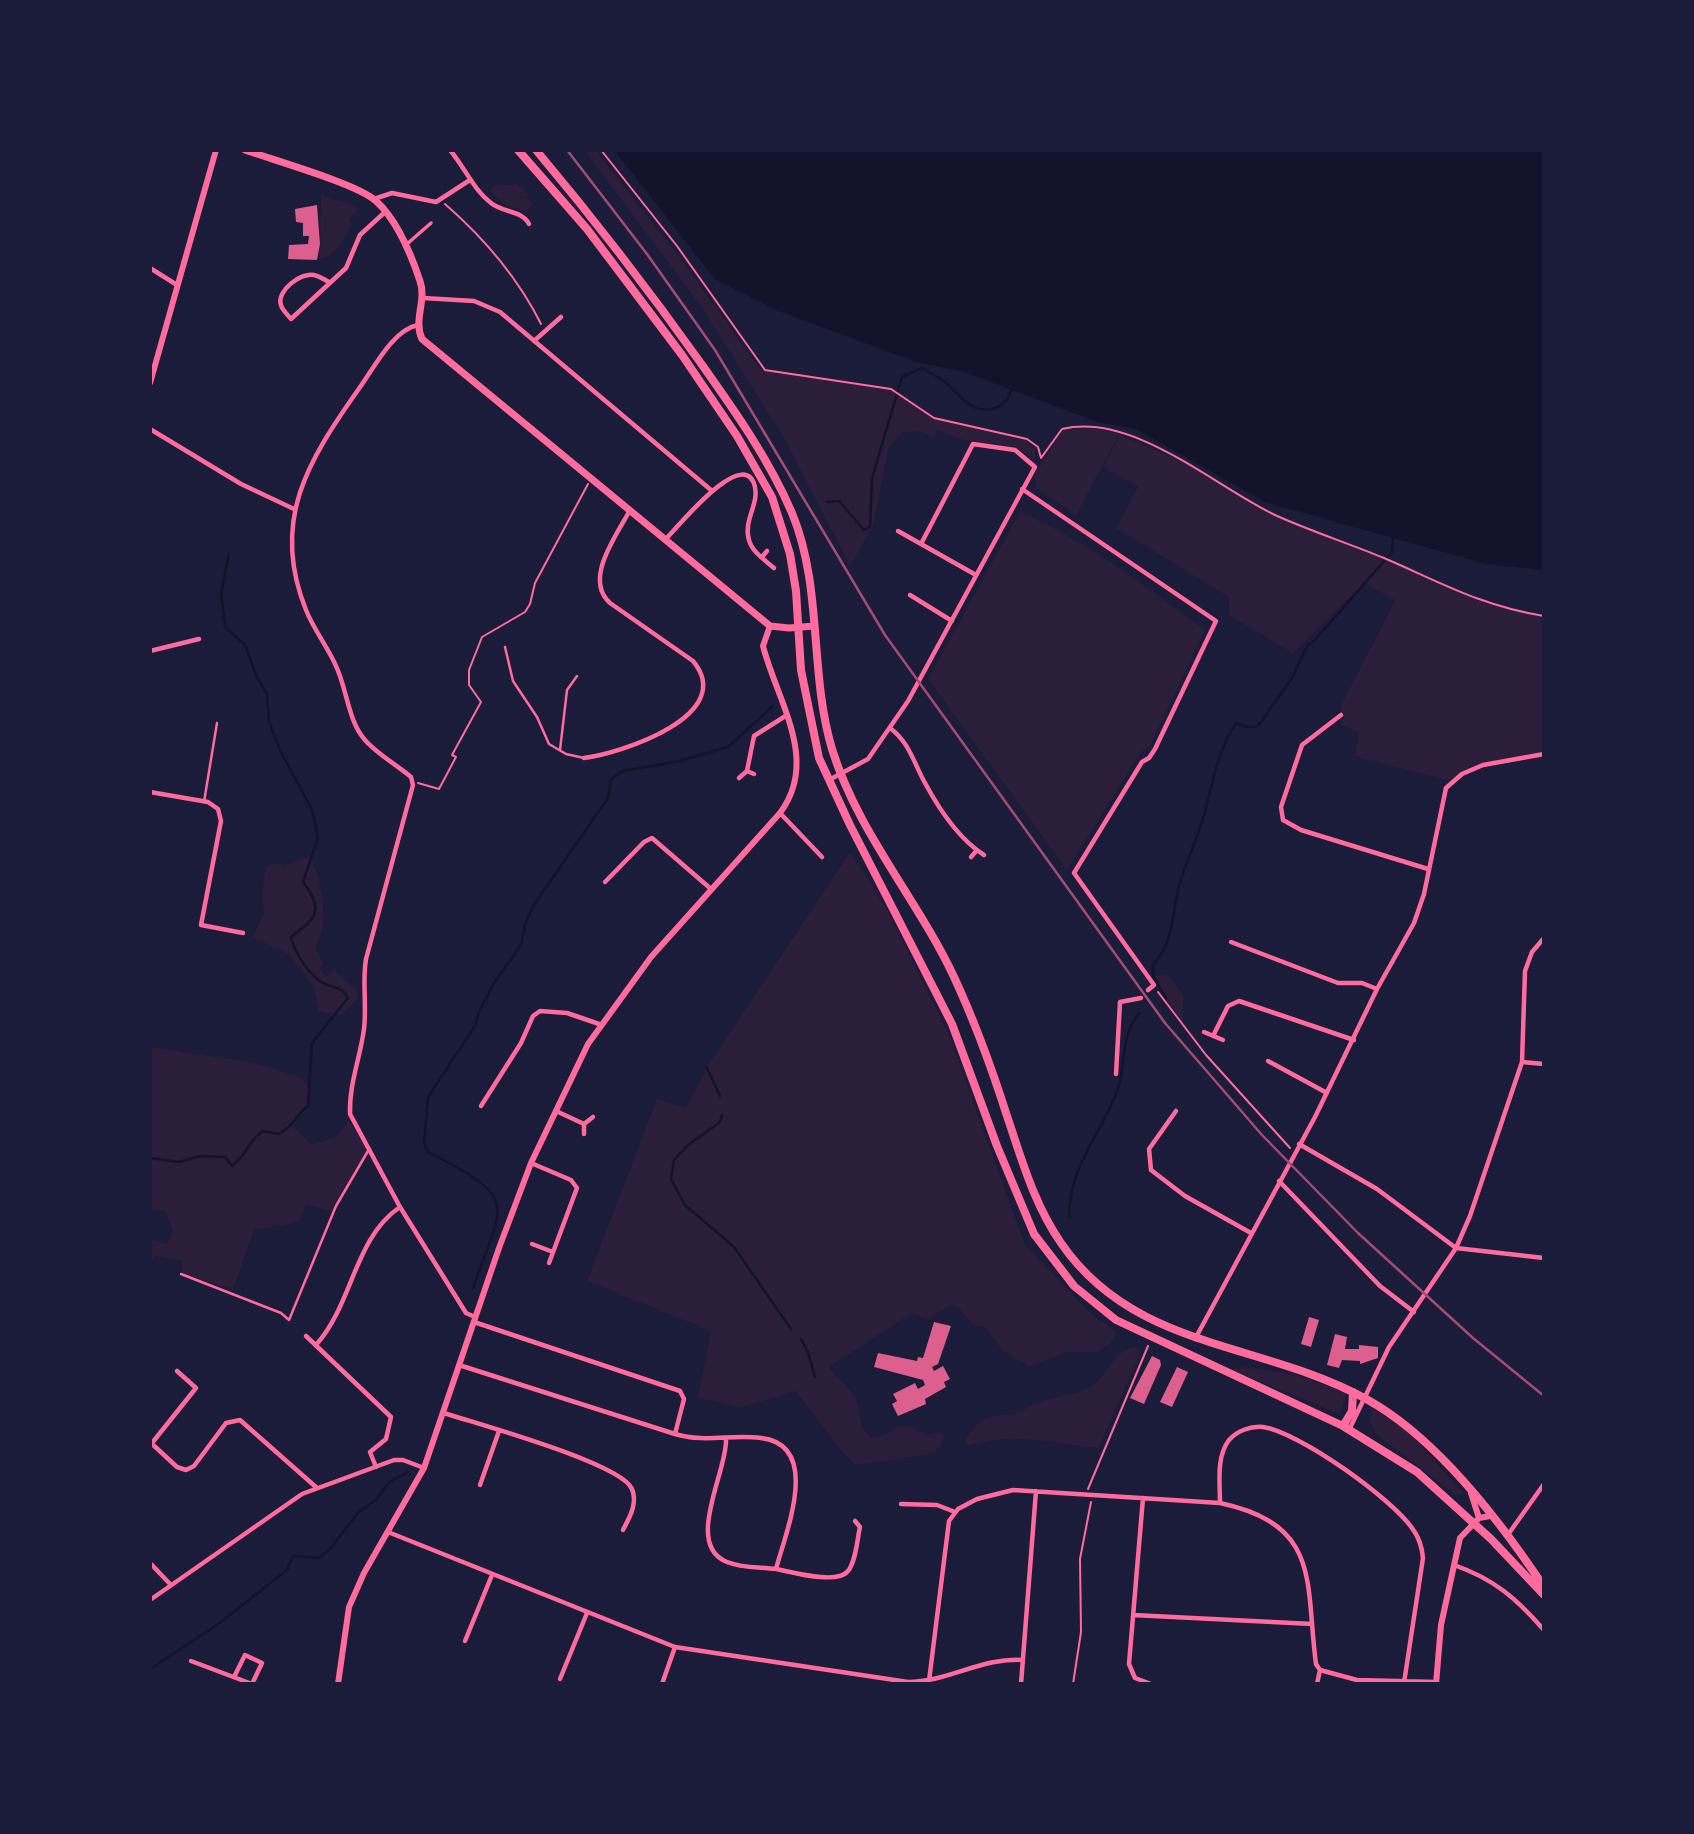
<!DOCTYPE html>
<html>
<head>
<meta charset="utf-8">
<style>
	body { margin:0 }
	#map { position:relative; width:1694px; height:1834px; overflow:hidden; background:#1b1b3a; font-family:Lato,sans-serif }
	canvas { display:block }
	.frame { position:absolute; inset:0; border:152px solid #1b1b3a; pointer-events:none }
</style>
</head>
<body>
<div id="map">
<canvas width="1694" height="1834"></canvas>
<div class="frame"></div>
</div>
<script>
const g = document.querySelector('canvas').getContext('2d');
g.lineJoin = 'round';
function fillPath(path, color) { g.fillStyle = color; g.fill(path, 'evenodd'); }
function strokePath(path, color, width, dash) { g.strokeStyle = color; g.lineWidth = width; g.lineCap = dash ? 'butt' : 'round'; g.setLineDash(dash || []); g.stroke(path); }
fillPath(new Path2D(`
	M585,151H596L684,263L760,369L888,388L896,391L895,399L897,394L934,418L1025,440L1035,449V465C1022,439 988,446 964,440C955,438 946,433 937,430L933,439L921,431L902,433L889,447L873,526L850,566L786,441L701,306Z
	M517,184L529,194L526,197L533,204L527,212L505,205L490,191L493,186Z
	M321,195L359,208L349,220L352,224C344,239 337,255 320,259Z
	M1064,428L1099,429L1119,434L1076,515L1036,488L1034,476Z
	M1120,435L1193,466L1273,514L1383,558L1481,602L1543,616V752L1487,762L1448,780L1355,756L1359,733L1342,725L1341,706L1395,600L1364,583L1293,653L1229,615V597L1116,528L1138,487L1103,467Z
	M1020,512C1088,541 1146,587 1205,630L1150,746L1140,753L1067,870L928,679Z
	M850,852L886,908L950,1037L1025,1245L1093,1316L1117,1332L1109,1344L1097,1352H1068L1029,1366L1003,1351L985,1327L973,1325L957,1306L951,1305L927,1319L912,1313L829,1367C837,1379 849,1386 855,1397C863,1412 856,1425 871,1438C888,1439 893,1423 907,1426C914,1427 920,1433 927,1435L940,1432L944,1436C941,1447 938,1450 929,1454L855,1465C832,1442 816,1416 795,1391L742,1407L698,1398L711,1331L587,1281L657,1099L686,1108L707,1068Z
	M309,857C321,873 325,907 323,926C322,933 318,941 316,948L323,963L320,969L326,976L334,970L357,990L358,998L341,1015L319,1011L314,988L290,955L253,937L264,913L262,895L266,866L277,863L283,866Z
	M1168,974L1183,995V1025L1153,976Z
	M151,1047L255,1063L300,1077L310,1089L308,1106L299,1113L293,1126L312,1145L337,1136L349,1121L368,1151L333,1212L306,1204L299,1222L254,1230L233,1289L181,1274L183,1261L155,1256L151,1263V1240L167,1244L173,1232L166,1211L151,1210Z
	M1135,1347L1142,1351L1098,1448C1056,1443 1012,1432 969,1445L965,1440C979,1420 985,1415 1009,1415C1019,1415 1030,1405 1039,1402C1056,1395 1075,1396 1092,1386C1108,1375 1115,1348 1135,1347Z
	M1243,1367L1294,1374L1347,1393L1340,1414L1231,1370Z
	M1372,1407L1411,1434L1464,1494L1456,1495L1376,1434L1369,1420Z`), '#2a1e3b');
fillPath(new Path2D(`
	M615,151H1543V570L1486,564L1265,502L1136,429L1098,422L964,372L913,361L776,310L715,279Z`), '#12122b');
strokePath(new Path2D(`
	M827,502L839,501L864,530L870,527L872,478L902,377L922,368C930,373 939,377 946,383C962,397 974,417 998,407C1006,403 1010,398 1011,390
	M1166,998L1153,976V965C1173,943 1172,917 1178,890C1184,866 1196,842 1203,818C1213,785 1216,752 1236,723L1247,727L1258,726L1292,678L1307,646L1314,641L1392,552L1393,538
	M707,1068L720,1096
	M722,1115L720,1122L687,1146L674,1160L671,1179L685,1205L734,1247L791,1329
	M150,1158L179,1162L200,1156L225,1157L232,1166C247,1155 248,1141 263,1131L278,1134C295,1126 294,1116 308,1106L312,1043L348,998C342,987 335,988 325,984C310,977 294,952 291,937C316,918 325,911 303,882L318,838L312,810L280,750L269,721L267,694L256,675L245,645L225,627L221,594L229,554
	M1069,1218C1069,1167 1098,1139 1116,1094C1128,1065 1118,1040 1139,1013
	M473,1288C503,1201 522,1200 428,1152L424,1142L428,1097L475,1026L479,1012L494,983L521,945L525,924L533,906L608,798L611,779L623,771L680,761L728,747L773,706
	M801,1339L808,1352L815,1377
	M150,1669L217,1625L287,1570L293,1556L318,1558L329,1550L358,1513L377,1499L389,1482L408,1472`), '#12122b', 2.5);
fillPath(new Path2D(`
	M317,205L320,244L317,260L288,259L289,245L308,244L309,236H303V223L296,222L295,209Z
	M1309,1317L1319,1320L1311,1347L1301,1344Z
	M934,1322L951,1326L938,1364L932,1367L934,1371L943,1366L950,1379L944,1382L946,1387L925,1399L926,1404L898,1416L892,1404L897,1401L893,1394L915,1383L918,1389L925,1385L923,1380L874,1367L878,1353L917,1361L918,1357L923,1358Z
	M1335,1334L1347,1337L1345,1349H1359V1345L1378,1347V1358L1360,1364V1361L1342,1360L1339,1368L1327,1365Z
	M1152,1356L1160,1360L1161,1365L1144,1404L1130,1398Z
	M1177,1367L1188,1372L1172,1407L1160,1402Z`), '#dd5f8e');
strokePath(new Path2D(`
	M601,150L677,246L765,370L891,389L934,418L1027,439L1038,447L1041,458L1062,429C1133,412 1214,486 1275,515C1310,531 1348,543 1384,558C1440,582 1481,606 1544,616
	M445,204C484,238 518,278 541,324
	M418,783L439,789L456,757L452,755L481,702L469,685V670L482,637L525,612L530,604L535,583L588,484
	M1158,992L1206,1055L1290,1148
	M1088,1489L1148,1346
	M1073,1684L1081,1632L1080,1559L1091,1502`), '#ff6b9d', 2);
strokePath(new Path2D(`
	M505,647L513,681L537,717L549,744L566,754L584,758
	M560,750L567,690L577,676
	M204,802L217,723
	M181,1274L281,1313L289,1320L336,1206L368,1151`), '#ff6b9d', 2.5);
strokePath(new Path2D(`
	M407,244L431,223`), '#ff6b9d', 3.5);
strokePath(new Path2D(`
	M450,150C465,168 473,189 491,203C503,213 522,210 529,224
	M374,199L392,193L436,202L470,180
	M150,268L177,285
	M329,282C325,280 319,276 314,275C301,272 276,291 281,305C282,310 288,315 291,319L346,268L360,235L385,212
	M423,298L474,301L500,312L711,490
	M418,325C392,330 373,370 358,390C308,461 270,521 306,610C314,630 327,646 336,666C347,689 348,721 365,740C377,754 397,765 411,777L413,785L366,959C362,982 367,1005 364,1029C360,1059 349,1084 350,1114L400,1207L466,1313L475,1317
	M534,341L561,317
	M150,429L241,484L294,509
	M1022,489L1216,621L1155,749L1149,758L1142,762L1074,873L1154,985L1148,990
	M898,531L976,575
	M666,539C676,529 745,443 755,487C759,504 743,521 749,540C752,552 765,560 774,568
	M762,557L767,551
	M910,595L952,621
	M150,651L199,639
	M1341,715L1302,745L1281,807L1283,820L1301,830L1428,869
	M890,728C909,742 914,763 925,783C939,809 959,839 984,855
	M584,758C622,753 738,715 693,661L610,603C583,579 617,535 630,510
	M747,771L754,736L787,715
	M739,778L747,771L754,774
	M829,780L868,759L908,701L1035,467L1015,450L973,444L921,544
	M150,792L208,802L218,809L221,821L201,925L243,933
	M780,813L822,857
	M971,857L977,850
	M605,882L644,842L652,838L711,889
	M1231,942L1338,983H1362L1377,989
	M1204,1032L1223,1040
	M1213,1036L1228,1006L1239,1001L1354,1040
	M1268,1061L1327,1093
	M1522,1062L1544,1064
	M1116,1074L1120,1002L1141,998
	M481,1106L521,1043L533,1016L540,1011L567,1013L602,1025
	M556,1111L584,1124
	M1176,1111L1149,1149L1151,1170L1185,1196L1251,1233
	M584,1134V1124L593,1117
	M1299,1144L1377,1189L1456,1248L1544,1258
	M531,1163L571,1180L577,1188L549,1263
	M1279,1181L1380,1286L1414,1312
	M532,1244L553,1252
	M306,1336L391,1417L386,1439L370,1452L376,1467
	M1195,1339L1315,1117L1377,989L1414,923L1424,894L1446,788L1462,774L1483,765L1544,754
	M316,1345C353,1304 354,1238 400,1207
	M459,1365L675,1434L684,1399L680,1391L474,1322
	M444,1413C477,1424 621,1463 632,1489C638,1504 629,1518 623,1530
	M1349,1430L1389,1347L1456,1248L1470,1216L1522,1062L1525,971L1532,952L1544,938
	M675,1434C705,1443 731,1434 761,1438C823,1445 785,1534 776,1569C760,1567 741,1568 727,1562C684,1545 727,1472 726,1440
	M150,1442L177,1467L186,1470L194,1466L226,1423L240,1420L317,1488
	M152,1443L196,1388L177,1371
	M480,1485L499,1431
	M1143,1498L1129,1664L1135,1678L1151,1684
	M1220,1503C1220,1483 1216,1457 1229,1440C1237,1431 1250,1426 1263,1427C1299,1432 1391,1498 1412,1528C1419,1537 1422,1547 1423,1558L1404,1683
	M901,1504L937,1505L955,1512
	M388,1532L675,1647L908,1682C948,1682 982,1657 1023,1660
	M1507,1536L1544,1484
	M150,1563L171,1585
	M1454,1565C1494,1579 1516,1598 1544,1630
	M776,1569C792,1572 837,1585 848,1571C856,1561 857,1540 860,1527L855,1521
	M150,1600L302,1494L394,1460H403L424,1468
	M1133,1615L1312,1624
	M465,1641L492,1575
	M191,1661L252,1684
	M1320,1670L1357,1680L1436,1682
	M234,1677L245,1655L262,1663L252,1684
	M560,1679L587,1613
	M929,1681L949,1521L958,1509L977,1499L1013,1490L1220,1503C1322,1525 1305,1582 1316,1664L1320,1670
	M662,1684L675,1647
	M1021,1684L1036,1491
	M1317,1684L1320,1670`), '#ff6b9d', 4.5);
strokePath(new Path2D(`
	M150,383L216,150
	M1471,1493L1479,1518
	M338,1684L349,1607L364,1573L424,1468L499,1248L531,1163L588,1044L651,957L780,813C820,760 777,701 763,646L770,626
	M1436,1684L1441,1625L1460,1538L1479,1518L1490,1516`), '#ff6b9d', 6);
strokePath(new Path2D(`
	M245,150C273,160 358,184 376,201C397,220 411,254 420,281C427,300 413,320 422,339L770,626L789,628L814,626`), '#ff6b9d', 7);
strokePath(new Path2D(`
	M518,150L587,229L682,355L737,436L772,497L790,554L796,591L801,670L819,758L850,825L952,1024L997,1146L1034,1234L1074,1286L1116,1320L1343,1426L1417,1472L1491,1539L1544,1595
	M536,150C594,219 648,289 700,362C734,410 769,459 792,513C823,588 809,672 832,749C857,831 918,900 954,977C975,1022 992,1069 1007,1116C1022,1160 1034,1204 1061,1243C1135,1351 1263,1341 1368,1400C1438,1439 1500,1521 1544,1587
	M1343,1426L1352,1411L1353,1392`), '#ff6b9d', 8);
strokePath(new Path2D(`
	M567,150L647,254L715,350L885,635L1165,1023L1262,1135L1358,1233L1473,1338L1544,1396`), '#a44b75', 2.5);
</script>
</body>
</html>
